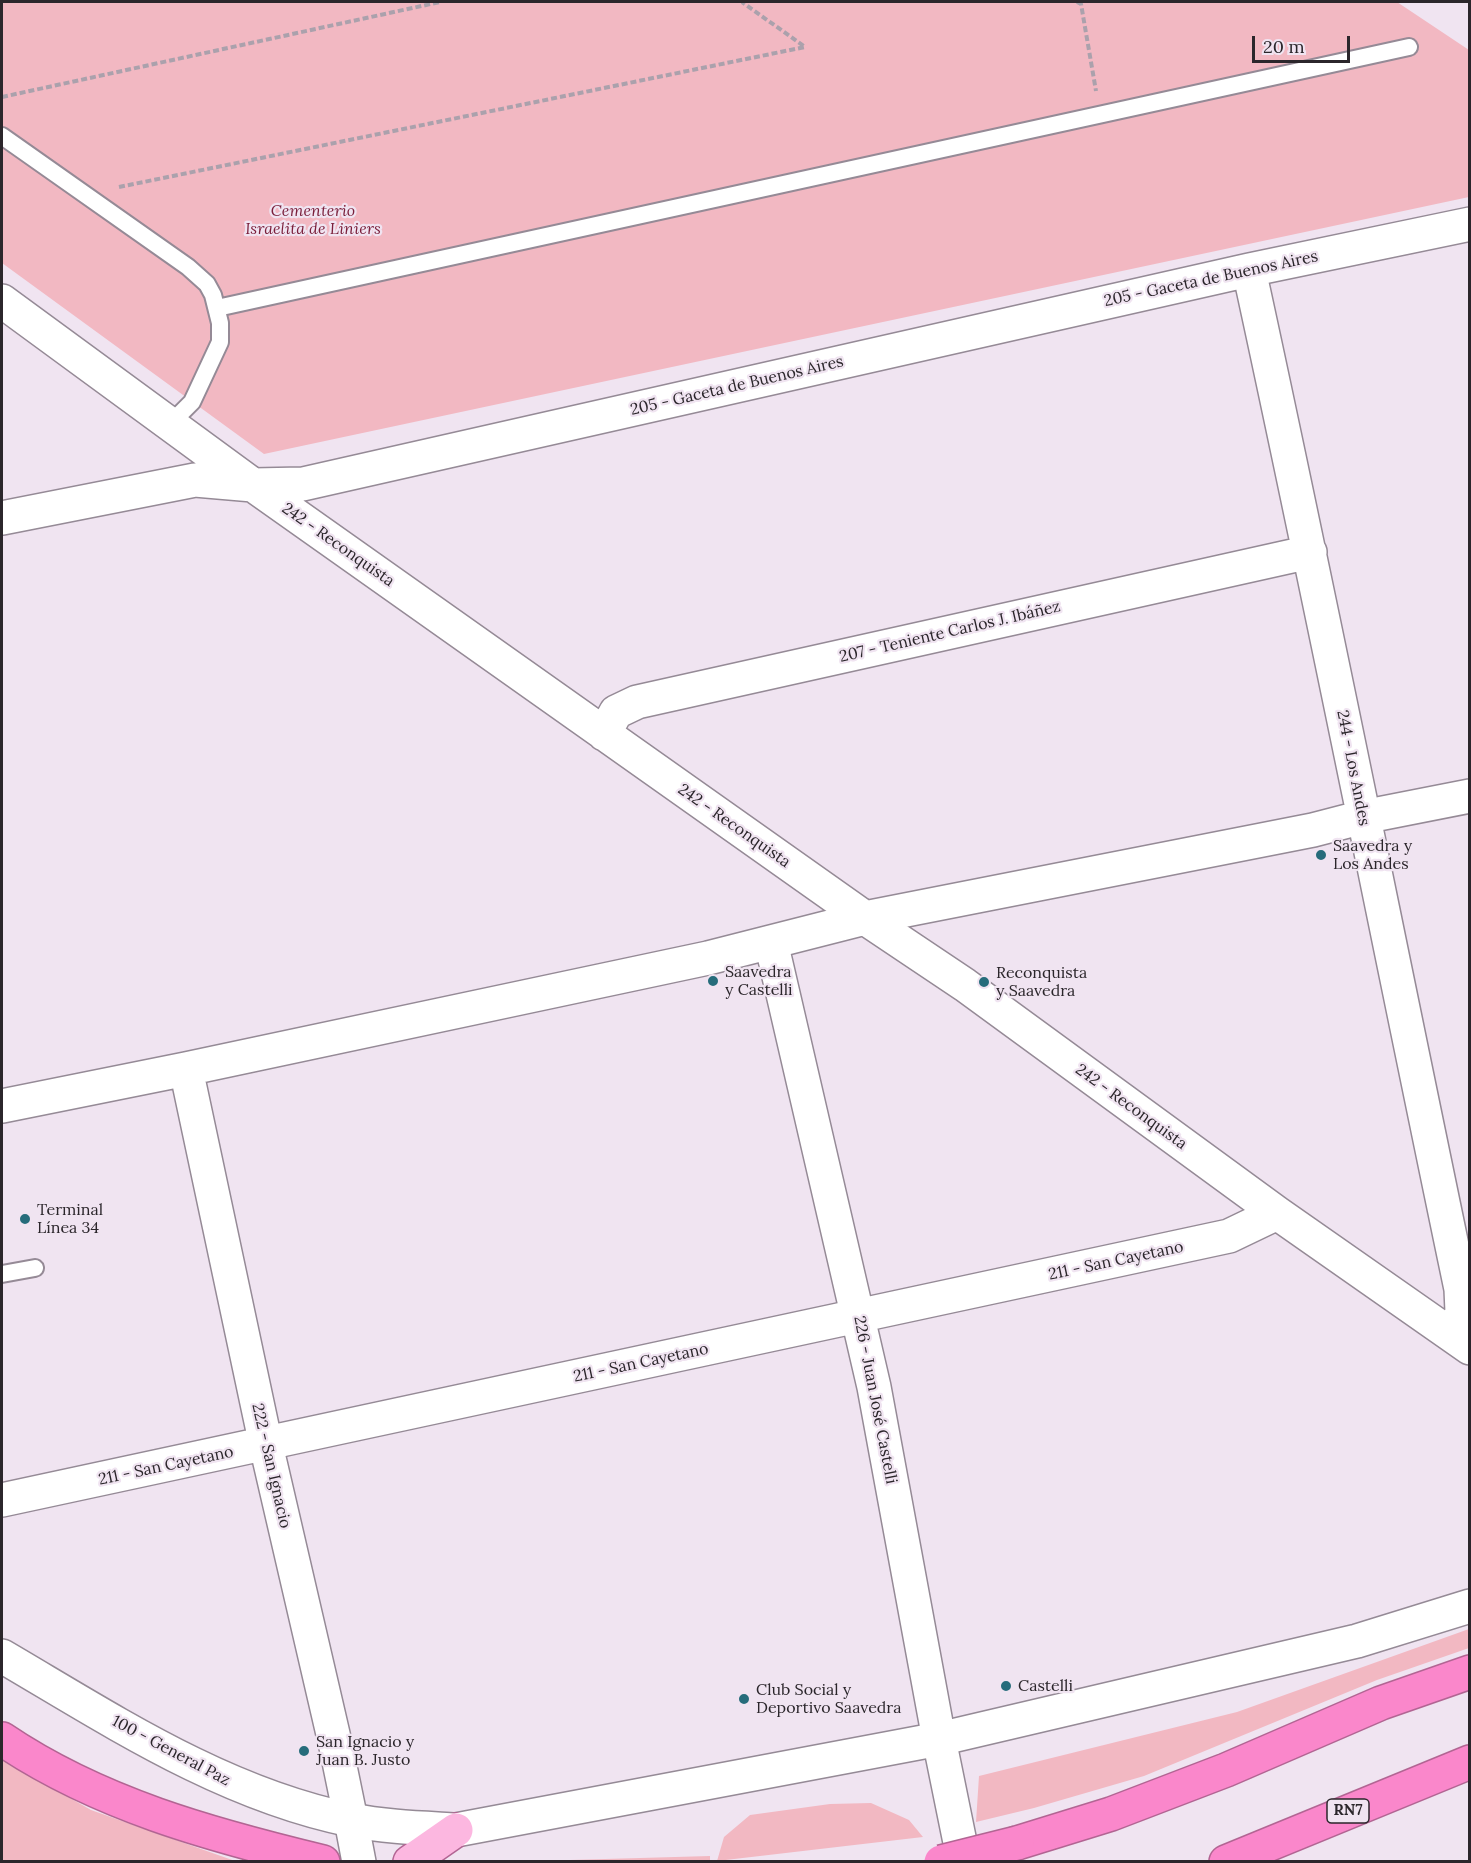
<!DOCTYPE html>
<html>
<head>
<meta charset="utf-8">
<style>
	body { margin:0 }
	#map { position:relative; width:1471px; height:1863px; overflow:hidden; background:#f0e4f1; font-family:Lora,serif }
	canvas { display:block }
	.frame { position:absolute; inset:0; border:3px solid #2b262b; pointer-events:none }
	.scale { position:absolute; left:1252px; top:36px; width:98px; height:27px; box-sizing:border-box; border:3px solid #2b262b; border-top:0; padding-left:8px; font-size:18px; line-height:21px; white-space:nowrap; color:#2b262b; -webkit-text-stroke:4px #f0e4f1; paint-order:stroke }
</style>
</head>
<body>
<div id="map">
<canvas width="1471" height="1863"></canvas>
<div class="frame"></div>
<div class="scale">20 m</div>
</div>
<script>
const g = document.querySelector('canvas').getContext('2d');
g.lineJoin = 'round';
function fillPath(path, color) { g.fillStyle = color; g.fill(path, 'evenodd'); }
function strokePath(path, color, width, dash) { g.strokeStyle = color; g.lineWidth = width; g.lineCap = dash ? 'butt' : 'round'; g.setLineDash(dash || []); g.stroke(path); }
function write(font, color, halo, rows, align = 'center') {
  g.font = font + ' Lora,serif'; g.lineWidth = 4.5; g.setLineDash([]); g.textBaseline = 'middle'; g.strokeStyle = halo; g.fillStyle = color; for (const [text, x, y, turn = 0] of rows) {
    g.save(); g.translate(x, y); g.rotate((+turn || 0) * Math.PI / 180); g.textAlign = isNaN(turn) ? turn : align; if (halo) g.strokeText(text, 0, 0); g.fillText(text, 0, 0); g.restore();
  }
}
fillPath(new Path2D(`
	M2,2H1397L1469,50V197L264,454L2,263Z
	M1469,1629V1648L1377,1680L1144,1776L1034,1808L976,1822L979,1776L1237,1712Z
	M2,1759L91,1810L235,1861H2Z
	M871,1803L909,1820L923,1837L717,1861L724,1837L750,1815L830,1804Z
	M710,1856V1862L535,1861Z`), '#f2b8c2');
const service = new Path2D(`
	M2,136L188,267L207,284L213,295L220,323V342L192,402L170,424
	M217,308L1409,47
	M2,1274L35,1268`);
const minor = new Path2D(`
	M1249,270C1323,609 1390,950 1461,1289L1462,1312L1453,1336
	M2,301L253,485L865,918L965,985L1277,1213L1470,1348
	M2,518L195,480L253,485L303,484L1249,270L1470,224
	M604,734L616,712L637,702L1310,552
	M771,942L874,1387L939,1739
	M186,1069L266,1445L336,1747L351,1820
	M2,1106L186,1069L708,958L865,918L1313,830L1363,817L1470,796
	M2,1500L1229,1236L1277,1213`);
const tertiary = new Path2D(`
	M939,1739L964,1862
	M351,1820L359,1862`);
const secondary = new Path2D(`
	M2,1656C113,1721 223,1794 351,1820C386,1827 421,1828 456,1830L939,1739L1357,1641L1470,1606`);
const primary = new Path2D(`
	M410,1862L456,1830`);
const motorway = new Path2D(`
	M2,1739C98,1804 211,1835 323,1862
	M1017,1843L1111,1814L1226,1770L1381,1703L1470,1672
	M1226,1862L1470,1762`);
strokePath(service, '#958a96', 20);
strokePath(minor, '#958a96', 36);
strokePath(tertiary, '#958a96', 36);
strokePath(secondary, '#958a96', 36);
strokePath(primary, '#b26593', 36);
strokePath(motorway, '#b26593', 36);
strokePath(new Path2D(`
	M1077,2L1081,4L1096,91
	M2,97L440,2
	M119,187L805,47L742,2`), '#aba1ac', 4, [6, 3]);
strokePath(service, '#fff', 16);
strokePath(minor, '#fff', 33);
strokePath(tertiary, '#fff', 33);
strokePath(secondary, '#fff', 33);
strokePath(primary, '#fcb7e0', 33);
strokePath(motorway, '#fa87cb', 33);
const motorwayBridge = new Path2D(`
	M941,1862L1017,1843`);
strokePath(motorwayBridge, '#b26593', 36, []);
strokePath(motorwayBridge, '#fa87cb', 33);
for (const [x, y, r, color] of [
	[1321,855,6,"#266c7b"],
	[713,981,6,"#266c7b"],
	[984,982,6,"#266c7b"],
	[25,1219,6,"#266c7b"],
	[1006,1686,6,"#266c7b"],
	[744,1699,6,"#266c7b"],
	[304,1751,6,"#266c7b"]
]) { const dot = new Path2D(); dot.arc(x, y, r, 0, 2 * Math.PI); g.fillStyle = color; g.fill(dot); strokePath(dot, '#f0e4f1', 2); }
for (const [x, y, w] of [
	[1348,1811,42]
]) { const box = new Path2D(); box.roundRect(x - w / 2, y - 12, w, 24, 4.5); g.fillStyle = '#f0e4f1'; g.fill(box); strokePath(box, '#2b262b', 1.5); }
write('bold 15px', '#2b262b', null, [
	["RN7",1348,1811]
]);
write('italic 16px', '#7a1e3a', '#f0e4f1', [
	["Cementerio",313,211],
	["Israelita de Liniers",313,229]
]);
write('16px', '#2b262b', '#f0e4f1', [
	["205 - Gaceta de Buenos Aires",1211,279,-12],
	["205 - Gaceta de Buenos Aires",737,386,-13],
	["242 - Reconquista",338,545,35],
	["207 - Teniente Carlos J. Ibáñez",950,632,-13],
	["244 - Los Andes",1353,768,79],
	["242 - Reconquista",734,826,35],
	["242 - Reconquista",1131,1107,36],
	["211 - San Cayetano",1116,1261,-12],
	["211 - San Cayetano",641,1363,-12],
	["226 - Juan José Castelli",875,1400,79],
	["211 - San Cayetano",166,1466,-12],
	["222 - San Ignacio",271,1466,77],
	["100 - General Paz",171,1751,28]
]);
write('16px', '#2b262b', '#f0e4f1', [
	["Saavedra y",1333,846],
	["Los Andes",1333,864],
	["Saavedra",725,972],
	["y Castelli",725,990],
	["Reconquista",996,973],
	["y Saavedra",996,991],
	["Terminal",37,1210],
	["Línea 34",37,1228],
	["Castelli",1018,1686],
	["Club Social y",756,1690],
	["Deportivo Saavedra",756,1708],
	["San Ignacio y",316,1742],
	["Juan B. Justo",316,1760]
], 'left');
</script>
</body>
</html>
